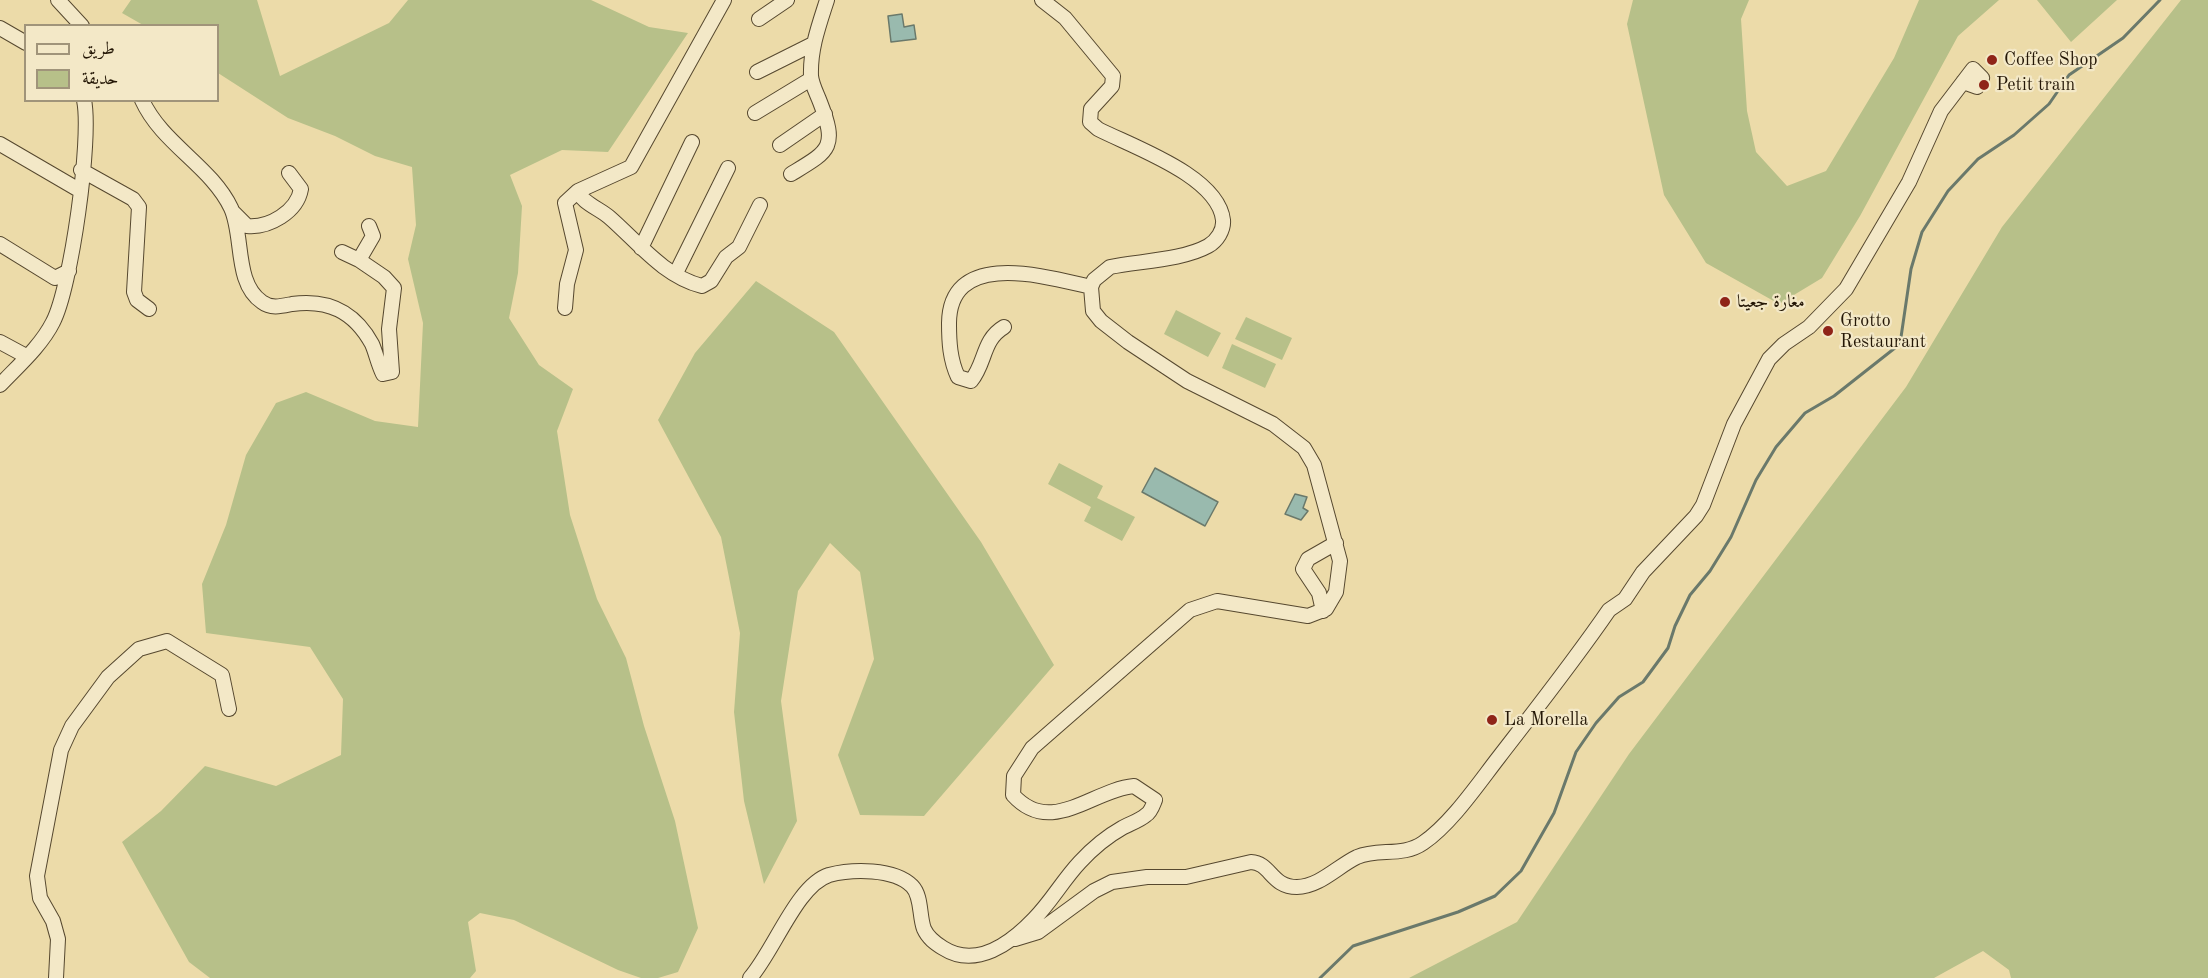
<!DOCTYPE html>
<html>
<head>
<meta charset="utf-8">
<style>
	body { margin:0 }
	#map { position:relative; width:2208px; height:978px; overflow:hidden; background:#ecdba9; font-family:"Old Standard TT",Amiri,serif }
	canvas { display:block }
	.legend { position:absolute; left:24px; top:24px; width:195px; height:78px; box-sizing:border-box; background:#f3e8c7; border:2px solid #a0947a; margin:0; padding:8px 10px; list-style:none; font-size:18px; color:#241706 }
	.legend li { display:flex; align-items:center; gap:12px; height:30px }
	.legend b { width:30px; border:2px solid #a0947a }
</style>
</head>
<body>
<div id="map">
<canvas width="2208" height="978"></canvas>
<ul class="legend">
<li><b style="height:8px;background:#f3e8c7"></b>طريق</li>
<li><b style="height:16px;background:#b7c089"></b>حديقة</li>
</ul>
</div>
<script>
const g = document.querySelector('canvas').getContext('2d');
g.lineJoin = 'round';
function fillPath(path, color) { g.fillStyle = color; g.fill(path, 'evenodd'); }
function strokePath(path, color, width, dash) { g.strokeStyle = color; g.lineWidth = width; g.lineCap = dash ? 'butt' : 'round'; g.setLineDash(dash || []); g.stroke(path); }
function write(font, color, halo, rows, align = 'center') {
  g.font = font + ' "Old Standard TT",Amiri,serif'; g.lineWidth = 4.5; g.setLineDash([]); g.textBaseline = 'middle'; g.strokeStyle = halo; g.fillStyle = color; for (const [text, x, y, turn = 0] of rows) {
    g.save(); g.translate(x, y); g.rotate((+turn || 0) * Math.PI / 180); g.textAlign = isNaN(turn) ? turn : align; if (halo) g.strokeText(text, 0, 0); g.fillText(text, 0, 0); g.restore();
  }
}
fillPath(new Path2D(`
	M131,0H257L280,76L389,23L408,0H591L649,27L688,33L608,152L562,150L510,175L522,206L518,273L509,318L539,365L573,389L557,431L570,515L597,599L626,658L644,726L675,821L698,928L678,972L658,978H641L618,970L514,920L480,913L468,922L476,971L470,978H210L189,962L122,842L161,811L205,766L276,786L341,755L343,699L310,647L206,633L202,584L226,525L246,455L276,403L306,392L375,421L418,427L423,323L408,259L416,225L412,167L375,156L335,136L288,118L218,73V26L143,25L122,13Z
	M1633,0H1749L1741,19L1747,111L1756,152L1787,186L1826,171L1894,58L1919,0H1999L1958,36L1860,216L1822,278L1779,304L1706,263L1664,195L1627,24Z
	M2037,0H2117L2071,42Z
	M2181,0H2208V978H2011L2009,970L1983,951L1934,978H1409L1517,922L1629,754L1906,387L2002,227Z
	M756,281L834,332L981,542L1054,665L924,816L860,815L838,755L874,659L860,572L830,543L798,591L781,701L797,821L764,884L744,801L734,712L740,633L721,537L658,420L695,353Z
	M1176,310L1221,333L1208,357L1164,334Z
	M1246,317L1292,338L1282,360L1235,339Z
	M1232,344L1276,364L1265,388L1222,368Z
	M1059,463L1103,486L1097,498L1135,517L1122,541L1084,521L1091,507L1048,484Z`), '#b7c089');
const water = new Path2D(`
	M902,14L904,27L914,25L916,39L891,42L888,16Z
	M1155,468L1218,502L1205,526L1142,492Z
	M1295,494L1307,497L1303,508L1308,511L1301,520L1285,514Z`);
fillPath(water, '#99baae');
strokePath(water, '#6a796b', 1.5);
strokePath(new Path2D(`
	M1320,978L1353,946L1458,912L1495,896L1521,871L1554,813L1576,752L1596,723L1619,697L1643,682L1668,648L1675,626L1690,595L1710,571L1731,537L1756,480L1776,447L1805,413L1834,396L1900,344L1911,269L1922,232L1948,191L1978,159L2014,135L2049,104L2069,75L2123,38L2160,0`), '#6a796b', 3);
const minor = new Path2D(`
	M58,0L82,26
	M724,0L631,167L578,191C581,202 600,209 609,217C638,242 663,276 702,286L711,281L726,257L739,247L760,205
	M759,19L787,0
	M0,28L26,43
	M757,72L813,44
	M142,100C162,144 211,166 231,208C244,236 234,283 262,302C271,309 282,306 292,304C328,299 354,311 372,344C376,353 378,364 383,374L392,372L389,329L394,288L384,277L359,260L373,236L369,226
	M755,113L811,79
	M0,144L79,190
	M780,145L825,114
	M81,170L133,199L139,207L134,292L137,300L149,309
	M791,174C829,151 838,148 820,102C817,94 812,85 811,76C810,49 819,25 827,0
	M233,212L247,226C269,228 297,212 301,189L289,173
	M0,244L55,278L69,271
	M641,248L692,142
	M342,252L359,260
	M676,273L728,168
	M565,308L567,284L576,250L565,203L578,191
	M1004,327C982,340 986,363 971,381L958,377C950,360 949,342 949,323C950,248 1047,277 1091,287
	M0,342L26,356
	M0,385C18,366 41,346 53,322C71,288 92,138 84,100
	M1323,611L1319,593L1303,569L1308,559L1336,543
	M1015,939L1038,932L1094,891L1112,882L1147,877H1186L1251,862C1271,863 1271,887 1297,887C1319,887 1338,866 1357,857C1378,848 1403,857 1423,843C1451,824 1478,784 1499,757C1536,709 1574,661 1609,610L1625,599L1643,572L1696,516L1703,505L1734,424L1769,359L1784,344L1809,327L1846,289L1909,182L1941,111L1973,69L1982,78L1977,87L1963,82
	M56,978L58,939L53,921L40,898L37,876L61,750L72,726L108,677L139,649L167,641L222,675L229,709
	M750,978C774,951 797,885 829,875C852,869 894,868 912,886C922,896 919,916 924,929C928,938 935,943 943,948C976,969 1011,943 1034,919C1051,902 1063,880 1080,862C1092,849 1106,837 1122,828C1129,824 1139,821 1146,815C1151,812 1153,805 1155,800L1134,786C1092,790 1051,837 1013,795L1014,776L1032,748L1190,610L1217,601L1308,616L1326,609L1336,592L1340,561L1314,465L1304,448L1273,424L1187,381L1128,342L1101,321L1093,311L1091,287L1094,280L1110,267C1139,261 1183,260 1208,246C1217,241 1224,230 1223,220C1218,176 1133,147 1098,129L1090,122L1091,109L1112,86L1113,76L1065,18L1042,0`);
strokePath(minor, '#56482f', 16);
strokePath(minor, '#f3e8c7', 14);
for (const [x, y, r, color] of [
	[1992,60,6,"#8f2418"],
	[1984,85,6,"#8f2418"],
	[1725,302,6,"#8f2418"],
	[1828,331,6,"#8f2418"],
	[1492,720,6,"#8f2418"]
]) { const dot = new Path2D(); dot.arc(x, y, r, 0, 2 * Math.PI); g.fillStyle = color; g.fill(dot); strokePath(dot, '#f3e8c7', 2); }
write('18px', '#241706', '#f3e8c7', [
	["Coffee Shop",2004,60],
	["Petit train",1996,85],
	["مغارة جعيتا",1737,302],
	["Grotto",1840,321],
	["Restaurant",1840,342],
	["La Morella",1504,720]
], 'left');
</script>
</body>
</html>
